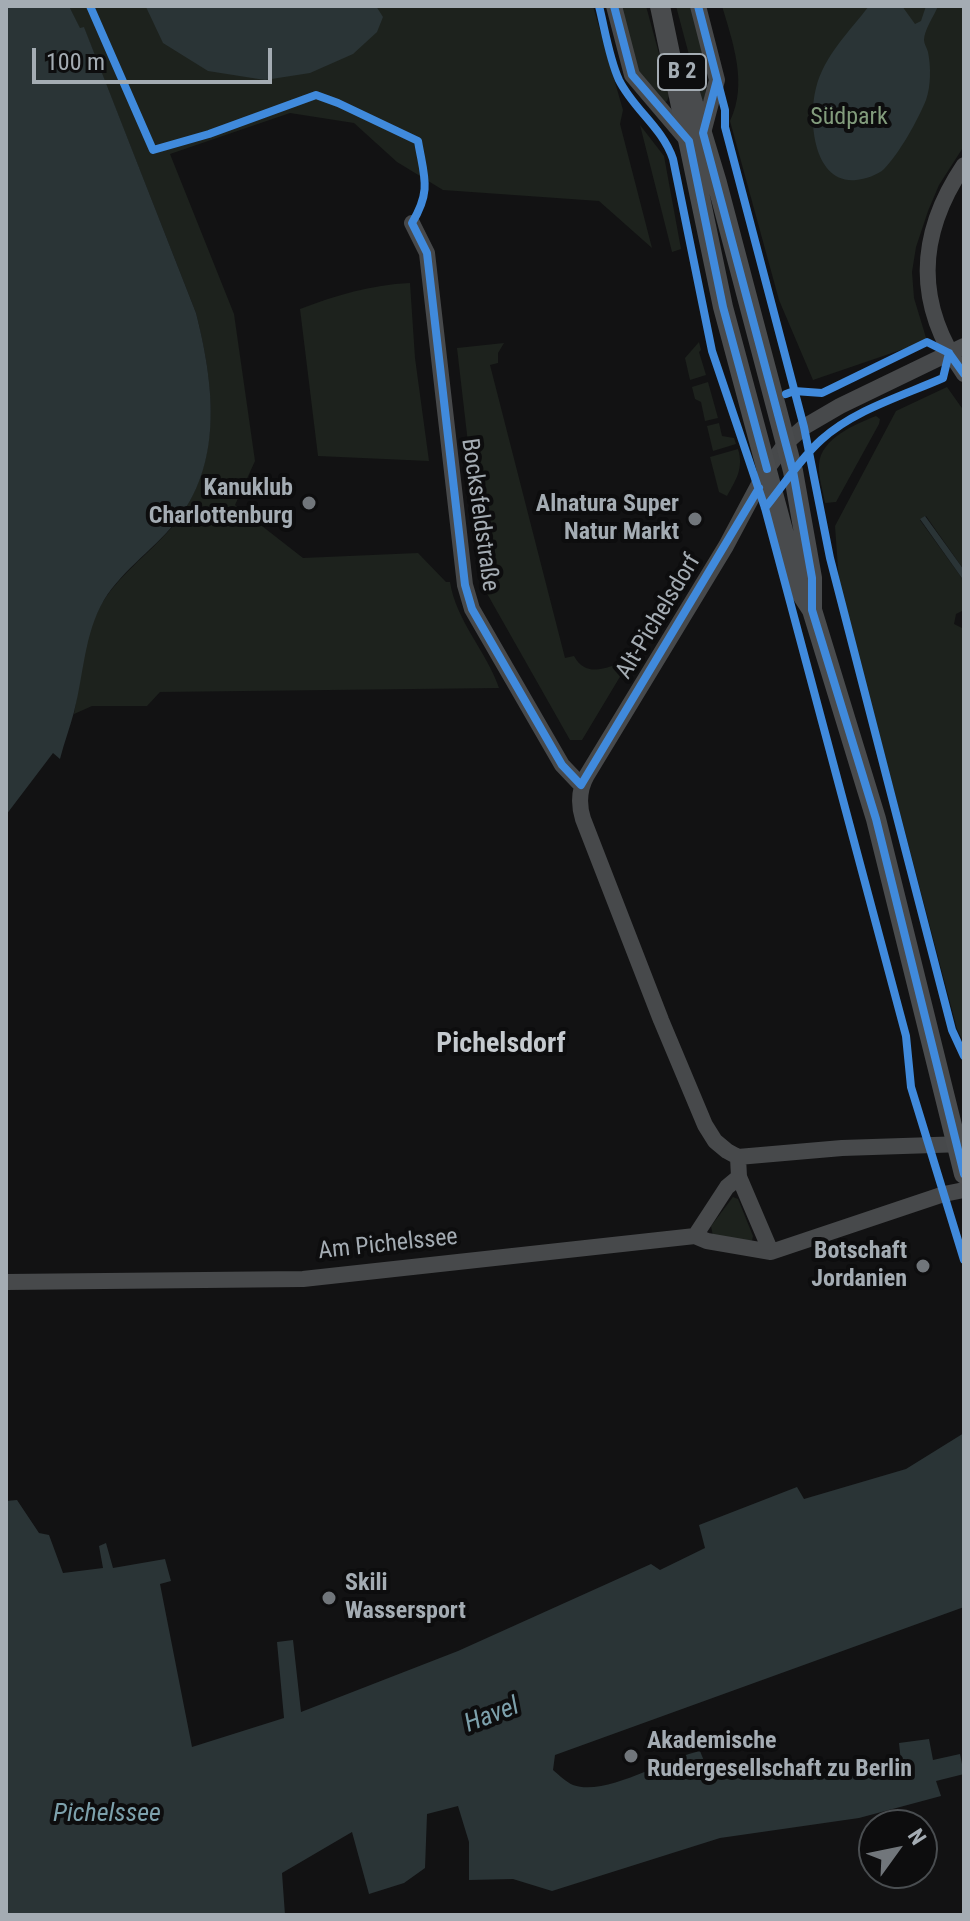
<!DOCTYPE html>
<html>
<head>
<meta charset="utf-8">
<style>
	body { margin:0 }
	#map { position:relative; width:970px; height:1921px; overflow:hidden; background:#121213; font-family:"Roboto Condensed",sans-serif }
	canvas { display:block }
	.frame { position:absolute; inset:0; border:8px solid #a4acb3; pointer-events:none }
	.north { position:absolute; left:858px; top:1809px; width:80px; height:80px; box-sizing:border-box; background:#0d0d0e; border:2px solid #494d50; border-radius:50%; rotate:57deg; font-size:22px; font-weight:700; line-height:32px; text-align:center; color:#a4acb3 }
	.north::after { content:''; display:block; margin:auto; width:28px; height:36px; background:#71767b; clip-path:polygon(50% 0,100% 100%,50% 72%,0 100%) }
	.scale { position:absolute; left:32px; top:48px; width:240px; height:36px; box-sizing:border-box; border:4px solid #a4acb3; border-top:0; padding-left:10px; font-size:24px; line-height:28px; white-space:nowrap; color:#a4acb3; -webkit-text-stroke:6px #0d0d0e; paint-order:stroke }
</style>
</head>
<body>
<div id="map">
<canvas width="970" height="1921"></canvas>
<div class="frame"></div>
<div class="north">N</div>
<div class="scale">100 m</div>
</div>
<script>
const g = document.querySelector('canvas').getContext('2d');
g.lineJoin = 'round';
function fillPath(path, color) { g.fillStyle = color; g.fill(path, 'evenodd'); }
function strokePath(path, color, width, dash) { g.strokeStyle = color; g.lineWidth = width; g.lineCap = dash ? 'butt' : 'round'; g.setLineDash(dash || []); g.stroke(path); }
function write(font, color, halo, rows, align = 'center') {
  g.font = font + ' "Roboto Condensed",sans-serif'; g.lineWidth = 8; g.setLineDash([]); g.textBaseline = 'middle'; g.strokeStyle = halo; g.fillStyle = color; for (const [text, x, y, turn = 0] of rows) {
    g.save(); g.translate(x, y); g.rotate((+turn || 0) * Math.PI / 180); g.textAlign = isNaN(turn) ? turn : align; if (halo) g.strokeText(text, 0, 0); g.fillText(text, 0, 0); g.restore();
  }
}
fillPath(new Path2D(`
	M72,6H593L623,110L620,124L652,248L599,201L443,190L397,162L354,123L290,113L170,154L234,314L255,461L235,505L303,558L418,553L446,582H450C456,621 487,652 499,688L160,692L147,706H92L74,714C81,676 83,630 106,597C127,567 159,546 180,517C223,455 213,381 196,313L84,28L80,29L70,8Z
	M620,6H646L670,94L667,101L664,103L638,74Z
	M676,6H691C699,37 712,68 704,100H701Z
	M722,6H964V146L939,185L928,211L916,247L912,272L914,298L927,341L813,380L779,300L730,121C748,84 733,43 722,6Z
	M640,125L664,156L681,249L672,252Z
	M410,283L415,358L429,461L318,456L300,309C337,295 370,285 410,283Z
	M699,342L701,350L699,352L706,375L690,380L685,358Z
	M504,343L498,353V363L490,365L565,658L574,656C587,680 609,666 630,660L582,740H570L485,590L457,348Z
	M708,382L718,418L705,421L701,402L695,399L692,387Z
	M947,387L964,411V570L926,516L920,520L964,581V610L956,614L954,624L964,629V1043L957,1029L839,582L835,526L896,411Z
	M876,416L880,419L879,424L836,502L825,503C823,491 818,476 819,464C821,438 856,424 876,416Z
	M719,423L722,436L734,438L736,444L713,451L707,426Z
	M738,449C744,468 736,480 727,496L719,492L710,457Z
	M733,1197L738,1199L753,1236L752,1241L713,1236L711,1226Z`), '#1d221d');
fillPath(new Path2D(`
	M6,6H72L70,8L80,28L84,27L196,313C213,380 224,458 179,518C157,547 123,569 104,600C84,634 84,674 74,712C70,727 64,743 60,759L53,753L6,815Z
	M376,6L383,17L377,32L353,54L310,73L265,80L208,71L163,43L146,7Z
	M869,6H902L915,24L921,21L926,6H938C934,16 924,30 924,40C924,44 927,48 928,52C931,67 931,86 926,100C918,120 899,154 884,169C878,175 865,179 856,180C813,184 808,119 816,88C824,56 849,32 869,6Z
	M925,516L964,570V581L920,519Z
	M964,1433V1607L555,1755L553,1770C559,1775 566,1782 573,1785C607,1797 666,1758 700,1751L706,1766C772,1776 836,1781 902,1771L899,1743L929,1739L933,1760L960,1754L964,1774L936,1781L941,1796L859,1818L720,1838L552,1891L513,1879L469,1880V1842L458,1806L427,1814L425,1868L404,1883L369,1894L352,1832L282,1873L285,1915H6V1501L17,1500L39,1533L49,1535L63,1573L103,1568L99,1546L106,1543L113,1568L165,1559L171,1581L160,1584L192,1747L284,1718L277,1642L293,1640L301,1712L458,1651L651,1564L660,1570L705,1548L699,1525L797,1487L804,1499L906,1469Z`), '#2a3436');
strokePath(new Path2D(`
	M614,6L632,75L688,141
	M698,6L717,80L703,133
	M964,165C916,236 915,305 964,374
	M412,223L427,253L465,585L472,609L562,765L581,785
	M964,346L840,406L804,427L786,443L767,469L726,546L587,775C579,789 578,803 583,819L661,1020L705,1125L715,1141L727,1151L738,1157L842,1148L964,1144
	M738,1157L739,1177L771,1252
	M695,1236L727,1187L739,1177
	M6,1282L303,1279L695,1236L707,1241L771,1252L944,1194L964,1190`), '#47494b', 16);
strokePath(new Path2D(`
	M660,6L723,307L799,590L812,610L876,819L964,1174
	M689,90L717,183L793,471L812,578V610`), '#494b4d', 20);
strokePath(new Path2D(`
	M90,6L153,150L209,134L316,95L338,103L418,141C424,177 432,190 412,223L427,253L465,585L472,609L562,765L581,785L759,488
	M599,6C605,30 609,58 619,80C634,110 662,127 673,159L712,351L765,508L906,1036L911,1087L964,1260
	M614,6L632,75L689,141L723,307L767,469
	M698,6L725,110V127L804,427L830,558L952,1030L964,1056
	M717,80L703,133L793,471L812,578V610L876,819L964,1174
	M786,394L794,391L822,393L927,342L949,353L964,374
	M765,508C784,485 799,460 821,440C854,410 902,396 943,378L949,353`), '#408adc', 8);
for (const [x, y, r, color] of [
	[309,503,8,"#71767b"],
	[695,519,8,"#71767b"],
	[923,1266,8,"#71767b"],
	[329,1598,8,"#71767b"],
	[631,1756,8,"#71767b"]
]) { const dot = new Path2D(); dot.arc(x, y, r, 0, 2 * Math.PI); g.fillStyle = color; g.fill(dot); strokePath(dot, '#0d0d0e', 3); }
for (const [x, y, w] of [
	[682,72,48]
]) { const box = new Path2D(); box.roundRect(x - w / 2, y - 18, w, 36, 6); g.fillStyle = '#0d0d0e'; g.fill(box); strokePath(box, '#a4acb3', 2); }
write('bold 22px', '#a4acb3', null, [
	["B 2",682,72]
]);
write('24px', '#829c7c', '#0d0d0e', [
	["Südpark",849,118]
]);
write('bold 24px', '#a4acb3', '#0d0d0e', [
	["Kanuklub",293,489],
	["Charlottenburg",293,517],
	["Alnatura Super",679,505],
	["Natur Markt",679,533],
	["Botschaft",907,1252],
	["Jordanien",907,1280],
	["Skili",345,1584,"left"],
	["Wassersport",345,1612,"left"],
	["Akademische",647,1742,"left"],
	["Rudergesellschaft zu Berlin",647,1770,"left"]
], 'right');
write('24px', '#a4acb3', '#0d0d0e', [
	["Bocksfeldstraße",479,515,82],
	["Alt-Pichelsdorf",659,617,-59],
	["Am Pichelssee",388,1245,-6]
]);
write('italic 26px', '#7da1ac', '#0d0d0e', [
	["Havel",492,1716,-21],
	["Pichelssee",107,1814]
]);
write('bold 28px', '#c5cacf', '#0d0d0e', [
	["Pichelsdorf",501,1045]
]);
</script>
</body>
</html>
